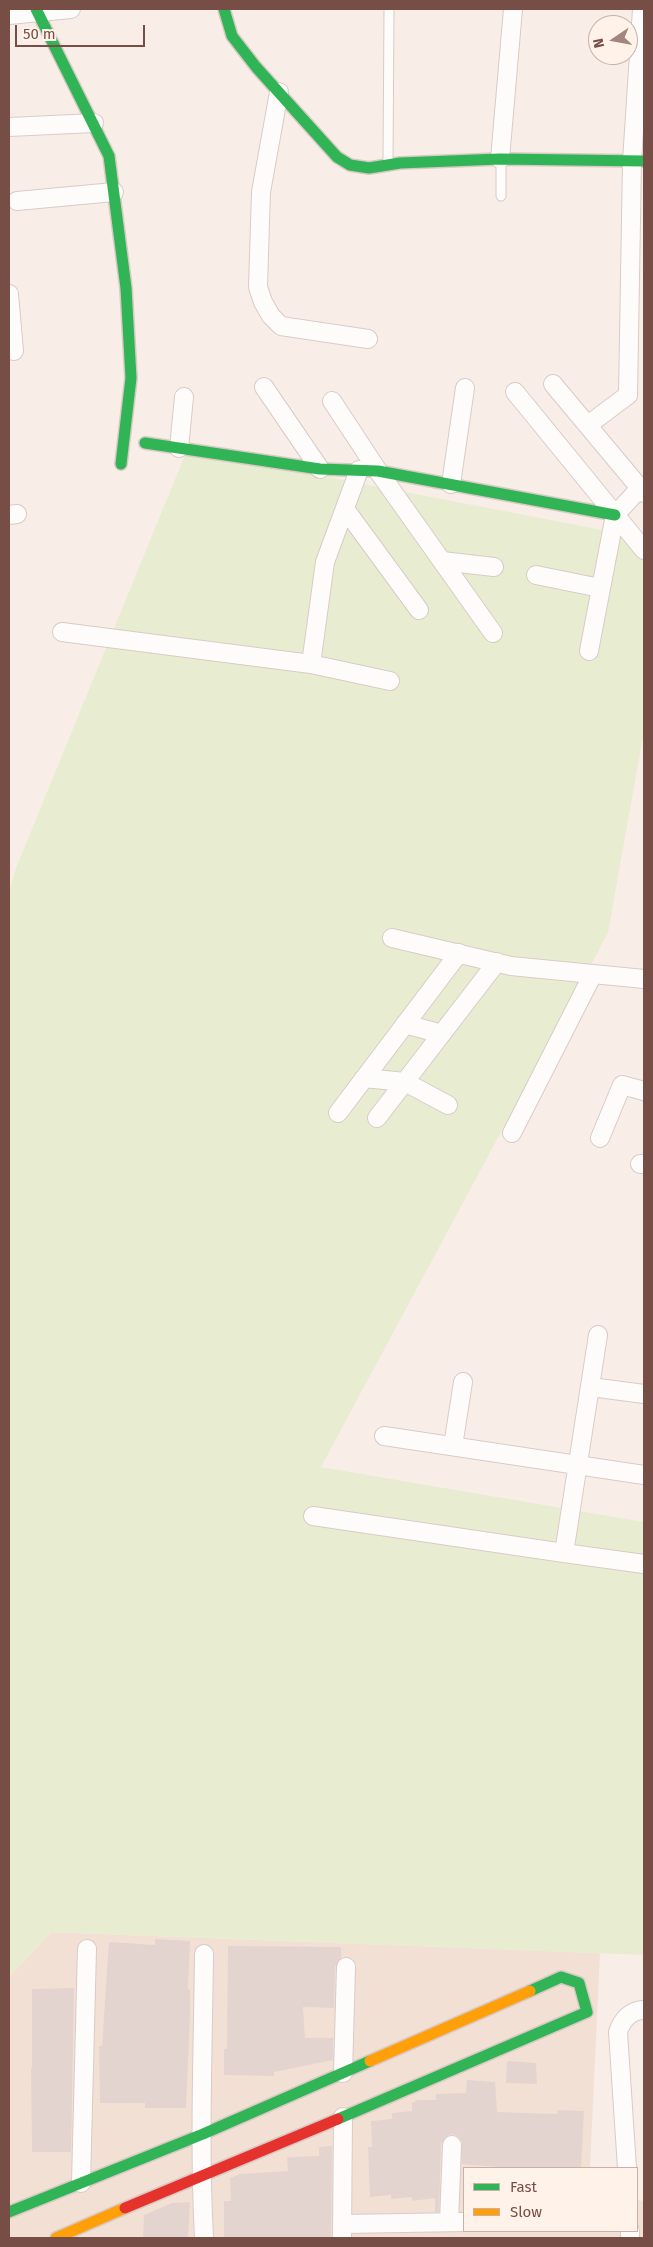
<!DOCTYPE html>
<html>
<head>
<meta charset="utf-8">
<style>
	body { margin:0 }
	#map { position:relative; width:653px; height:2247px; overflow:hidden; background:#f8eee7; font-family:"Fira Sans",sans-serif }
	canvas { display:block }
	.frame { position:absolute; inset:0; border:10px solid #774e46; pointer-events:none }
	.legend { position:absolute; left:463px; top:2167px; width:175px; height:65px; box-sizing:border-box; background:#fff2e9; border:1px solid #c9b0a8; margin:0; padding:6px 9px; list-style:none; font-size:15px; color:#774e46 }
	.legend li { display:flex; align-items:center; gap:10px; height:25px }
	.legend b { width:25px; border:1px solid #c9b0a8 }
	.north { position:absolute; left:588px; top:15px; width:50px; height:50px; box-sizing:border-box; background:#fff2e9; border:1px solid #c9b0a8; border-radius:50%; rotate:258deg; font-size:14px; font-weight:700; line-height:20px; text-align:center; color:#774e46 }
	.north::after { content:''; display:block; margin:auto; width:18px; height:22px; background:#a4867e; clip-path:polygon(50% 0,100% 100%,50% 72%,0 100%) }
	.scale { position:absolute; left:15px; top:25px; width:130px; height:22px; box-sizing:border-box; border:2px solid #774e46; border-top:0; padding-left:6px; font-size:15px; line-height:18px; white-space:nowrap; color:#774e46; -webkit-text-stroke:4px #fff2e9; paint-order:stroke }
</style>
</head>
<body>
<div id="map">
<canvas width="653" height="2247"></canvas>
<div class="frame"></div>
<ul class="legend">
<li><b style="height:6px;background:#30b455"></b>Fast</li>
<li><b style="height:6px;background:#ff9f0a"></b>Slow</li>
</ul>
<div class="north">N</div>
<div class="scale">50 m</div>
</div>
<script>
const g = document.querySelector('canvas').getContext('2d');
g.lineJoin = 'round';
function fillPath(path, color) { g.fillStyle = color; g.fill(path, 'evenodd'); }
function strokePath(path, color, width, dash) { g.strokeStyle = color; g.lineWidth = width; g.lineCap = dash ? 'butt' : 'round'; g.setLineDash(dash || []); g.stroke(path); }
fillPath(new Path2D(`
	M51,1932L600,1953L590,2168H464V2231H637V2200L644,2201V2238H9V1977Z`), '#f3e0d5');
fillPath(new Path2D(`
	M187,450L644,538V731L608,933L321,1467L644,1522V1955L51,1932L9,1977V892L16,868Z`), '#e8edd1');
fillPath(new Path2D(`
	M155,1939L190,1941L188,1989H190V2017L186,2108H145V2103H100L99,2046H102L109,1942L155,1945Z
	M228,1946L341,1947V1958L335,1967L334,2008L303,2007L305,2038H333V2060L274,2072V2076L224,2075V2049H227Z
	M74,1988L71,2152H32L31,2068H32V1989Z
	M509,2061L536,2063L537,2084L506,2083L507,2062Z
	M467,2080L495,2082L497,2112L557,2114L558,2110L584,2111L581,2168H512L462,2164V2141L458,2136L452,2134L447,2136L441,2144L439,2212H435V2198L412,2201V2197L391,2199V2195L370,2197L368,2147H372L371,2121L392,2119V2113L412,2111V2103L418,2100H436V2094L466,2093Z
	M332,2146L331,2238H224V2201H231L230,2178L240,2174L288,2171L287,2157L319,2156V2147Z
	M190,2202L188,2238H143L144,2215L172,2203Z`), '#e4d4cf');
const lane = new Path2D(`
	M501,161V196
	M388,162L389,9`);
const street = new Path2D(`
	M9,15L71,9
	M279,92L261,192L258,287L263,302L271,316L281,326L368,339
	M9,127L94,123
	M500,159L513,9
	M17,201L114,192
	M9,294L14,351
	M553,384L644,493
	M264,387L320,469
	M515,392L644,550
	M332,401L378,471L493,633
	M588,425L628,395L632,161L642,9
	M179,448L184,397
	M451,484L465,388
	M345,509L419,610
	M9,515L17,514
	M442,561L494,567
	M536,575L600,588
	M62,632L311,664L390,681
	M589,651L615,515L640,488
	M311,664L325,562L359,470
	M392,938L511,966L644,979
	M405,1024L442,1034
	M364,1078L405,1082L448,1105
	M338,1113L459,953
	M377,1118L497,962
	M512,1133L593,974
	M600,1138L622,1085L644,1091
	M640,1164H644
	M598,1335L564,1553L644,1564
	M591,1387L644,1394
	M384,1436L644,1475
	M453,1446L463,1382
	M313,1516L564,1553
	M343,2073L346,1967
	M627,2168L618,2032C622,2020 631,2010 644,2010
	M81,2183L87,1949
	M449,2222L452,2145
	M342,2224L464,2222
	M204,2238C199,2144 203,2049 204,1954
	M342,2238L343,2117
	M630,2238V2231`);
const fast = new Path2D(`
	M36,9L109,156L126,288L131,378L121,464
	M224,9L232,36L256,67L337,157L350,165L369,168L400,163L500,159L644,161
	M145,443L320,469L378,471L615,515
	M338,2119L587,2012L579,1983L561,1977L530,1991
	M9,2212L203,2134L370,2061`);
const slow = new Path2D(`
	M370,2061L530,1991
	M56,2238L125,2208`);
const jam = new Path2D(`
	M125,2208L338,2119`);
strokePath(lane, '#d9cbc6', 11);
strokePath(street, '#d9cbc6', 20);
strokePath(fast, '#d8c9c4', 14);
strokePath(slow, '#d8c9c4', 14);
strokePath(jam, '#d8c9c4', 14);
strokePath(lane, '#fefcfb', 9);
strokePath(street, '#fefcfb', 18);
strokePath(fast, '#30b455', 11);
strokePath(slow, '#ff9f0a', 11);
strokePath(jam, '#e5322d', 11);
</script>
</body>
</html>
